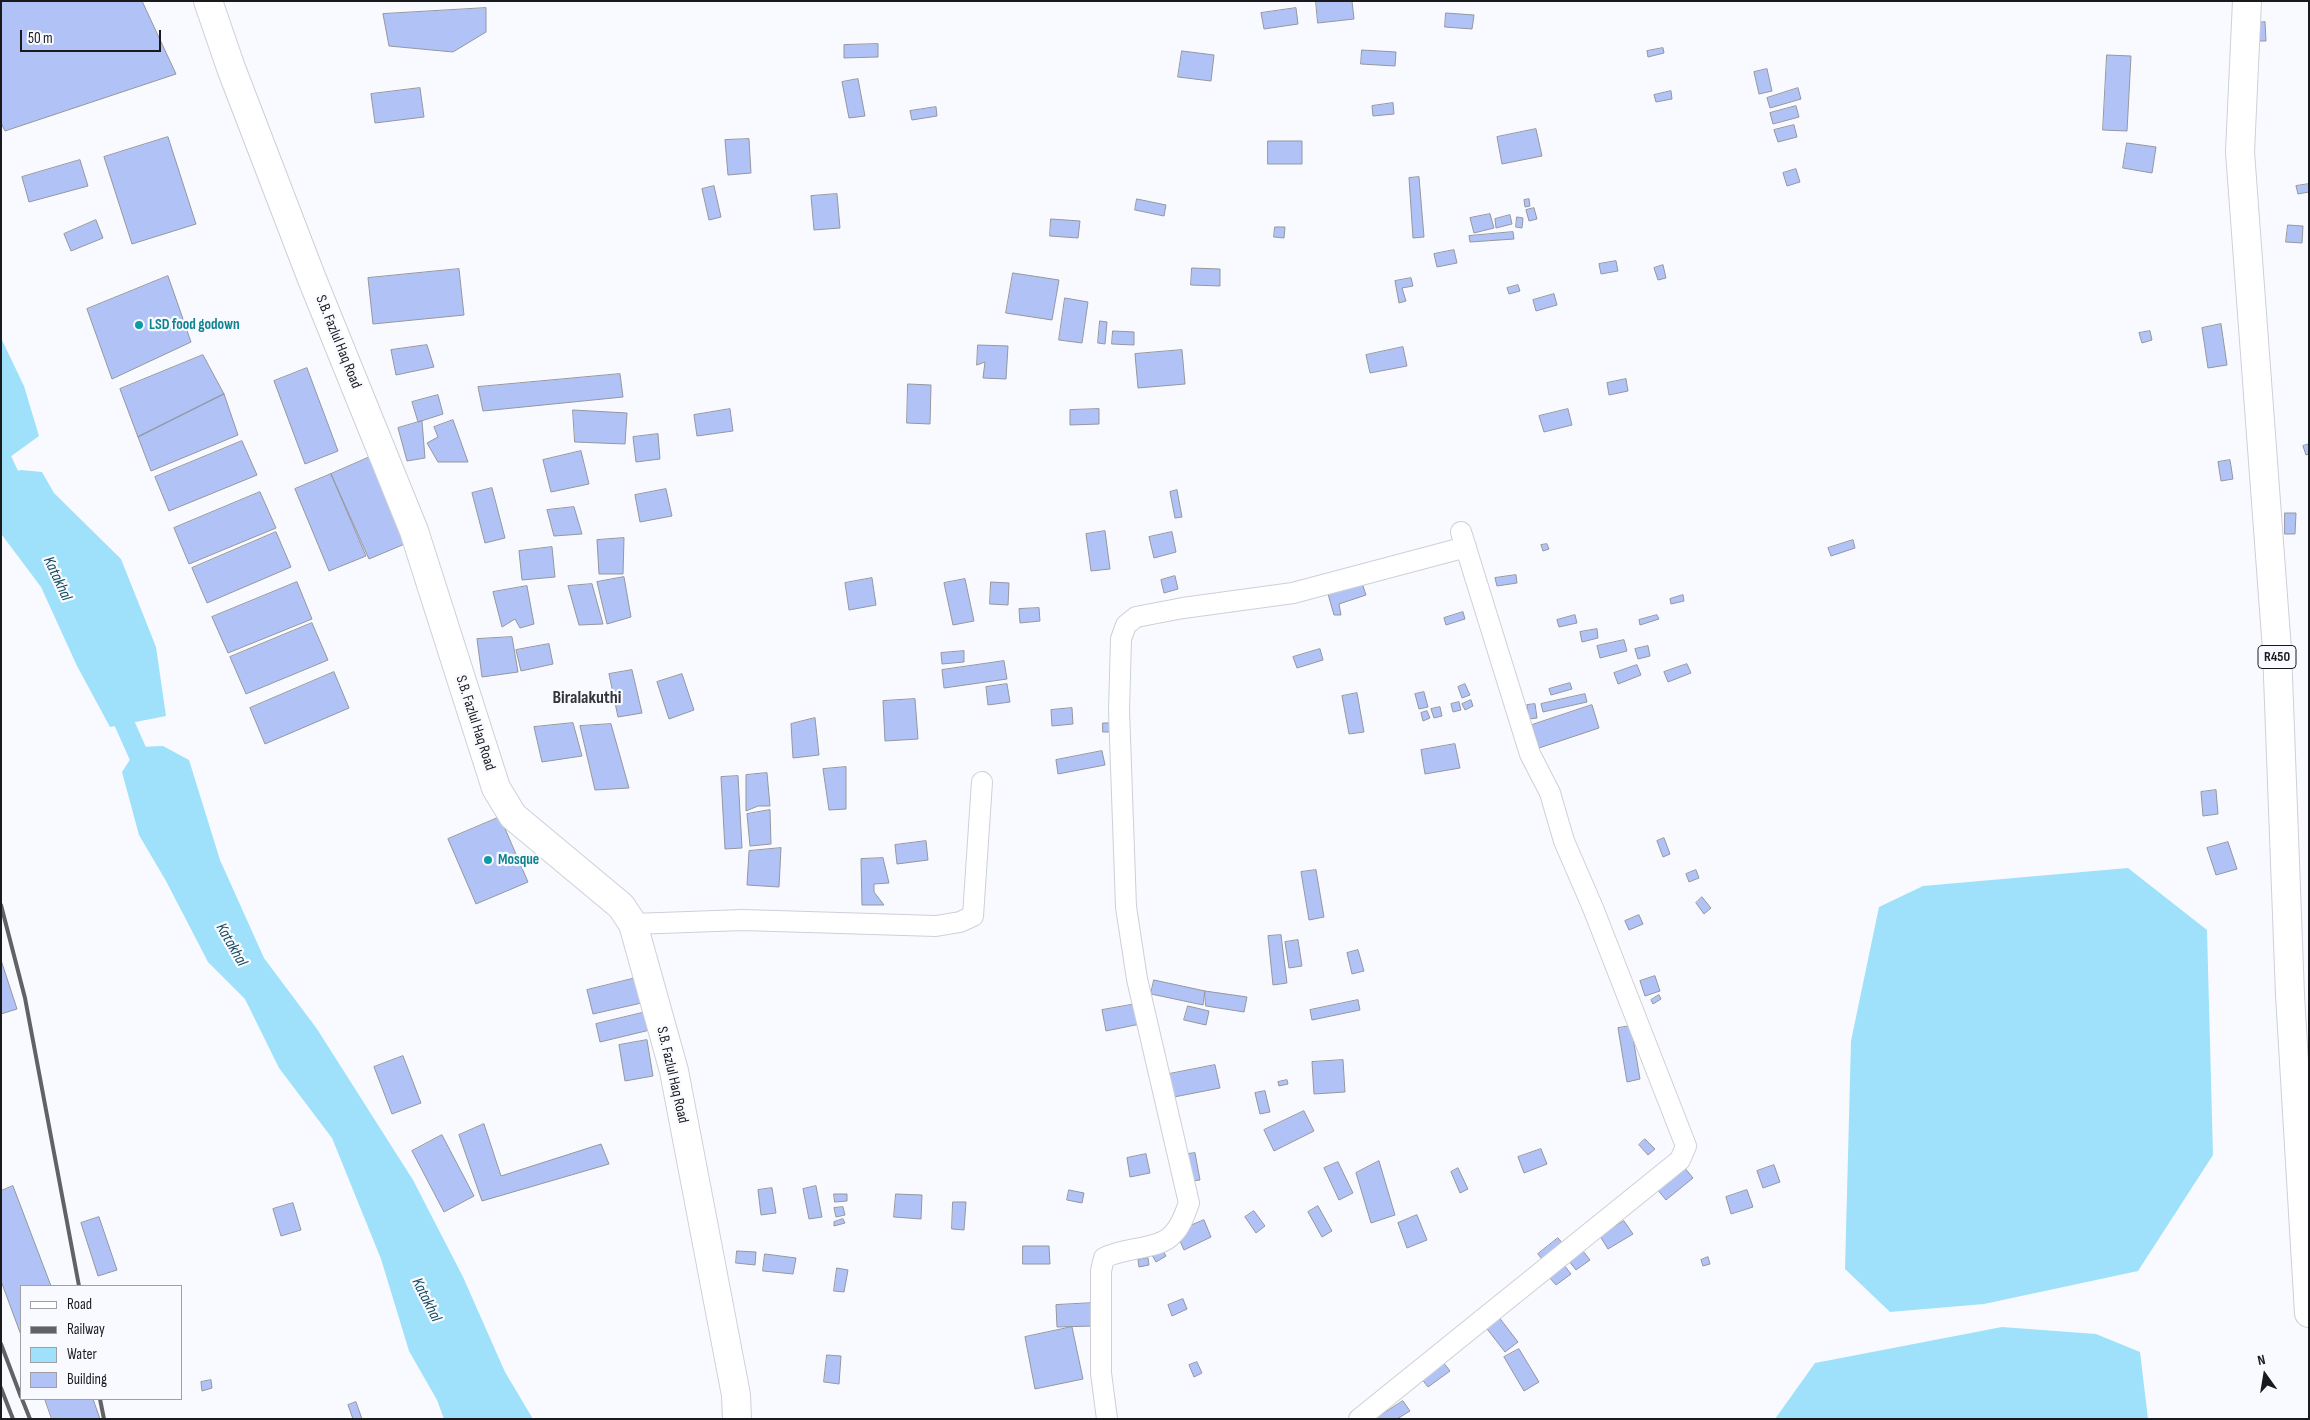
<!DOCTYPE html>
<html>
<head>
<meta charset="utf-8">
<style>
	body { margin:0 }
	#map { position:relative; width:2310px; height:1420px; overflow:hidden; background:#f9faff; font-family:"Sofia Sans Condensed",sans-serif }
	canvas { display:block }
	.frame { position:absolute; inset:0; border:2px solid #191a1d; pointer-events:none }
	.legend { position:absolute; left:20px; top:1285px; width:162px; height:115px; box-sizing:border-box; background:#f9faff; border:1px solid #9fa0a5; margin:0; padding:6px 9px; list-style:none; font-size:15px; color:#191a1d }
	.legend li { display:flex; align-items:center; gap:10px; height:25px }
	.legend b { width:25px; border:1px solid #9fa0a5 }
	.north { position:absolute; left:2240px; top:1350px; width:50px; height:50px; -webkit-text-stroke:4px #f9faff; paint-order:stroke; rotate:347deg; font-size:14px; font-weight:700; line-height:20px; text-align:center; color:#191a1d }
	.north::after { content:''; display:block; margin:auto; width:18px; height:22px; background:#191a1d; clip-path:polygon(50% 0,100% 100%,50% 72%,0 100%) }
	.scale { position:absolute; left:20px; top:30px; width:141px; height:22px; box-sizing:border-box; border:2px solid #191a1d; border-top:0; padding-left:6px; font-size:15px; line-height:18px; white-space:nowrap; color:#191a1d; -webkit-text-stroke:4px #f9faff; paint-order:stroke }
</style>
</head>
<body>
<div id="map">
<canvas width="2310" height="1420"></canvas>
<div class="frame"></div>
<ul class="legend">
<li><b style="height:6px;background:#fff"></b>Road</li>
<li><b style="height:6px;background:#616265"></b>Railway</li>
<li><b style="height:14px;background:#9fe1fa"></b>Water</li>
<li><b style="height:14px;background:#b1c3f6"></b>Building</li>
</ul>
<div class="north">N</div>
<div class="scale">50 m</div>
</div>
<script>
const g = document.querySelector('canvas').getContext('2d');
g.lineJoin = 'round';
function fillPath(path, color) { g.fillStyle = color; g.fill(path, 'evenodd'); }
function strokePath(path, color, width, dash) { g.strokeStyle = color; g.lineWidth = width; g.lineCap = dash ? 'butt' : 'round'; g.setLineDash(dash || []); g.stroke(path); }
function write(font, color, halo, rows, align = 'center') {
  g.font = font + ' "Sofia Sans Condensed",sans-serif'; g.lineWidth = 4.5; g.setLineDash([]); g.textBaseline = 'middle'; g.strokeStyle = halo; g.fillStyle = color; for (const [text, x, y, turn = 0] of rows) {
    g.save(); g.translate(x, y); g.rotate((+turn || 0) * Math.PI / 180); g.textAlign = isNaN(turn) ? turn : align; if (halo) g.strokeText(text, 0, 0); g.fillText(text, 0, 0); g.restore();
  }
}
fillPath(new Path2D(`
	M1,338L24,386L39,436L10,457H1Z
	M21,470L42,472L54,493L121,559L156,647L166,716L110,727L77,666L41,587L2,535L1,475Z
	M163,746L189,760L220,860L264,958L317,1029L413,1180L463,1277L505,1372L533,1419H444L437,1400L409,1351L381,1259L332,1138L279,1068L245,999L208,962L166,881L139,835L122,772L138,747Z
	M2128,868L2207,930L2213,1155L2138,1271L1984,1304L1890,1312L1845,1269L1851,1041L1879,907L1923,886Z
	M2002,1327L2096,1334L2140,1352L2148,1419H1775L1815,1363Z`), '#9fe1fa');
strokePath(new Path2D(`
	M1,458L19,497
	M114,700L147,774`), '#9fe1fa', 20);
const building = new Path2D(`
	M1,1H142L176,74L5,131L1,123Z
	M1316,1H1352L1354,19L1318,23Z
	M486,8V32L453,52L389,46L383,14Z
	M1296,8L1298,24L1264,29L1261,13Z
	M1446,13L1474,15L1472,29L1445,27Z
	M2265,22L2266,41H2259L2258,23Z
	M878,44V57L844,58V45Z
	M1663,48L1664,53L1648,57L1647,51Z
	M1362,50L1396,52L1395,66L1361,64Z
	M1182,51L1214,55L1211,81L1178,77Z
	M2107,55L2131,56L2127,131L2103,130Z
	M1767,69L1772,91L1759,94L1754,72Z
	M858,79L865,116L849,118L842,82Z
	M420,88L424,117L375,123L371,94Z
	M1798,88L1801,99L1770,108L1767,98Z
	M1671,91L1672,99L1656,102L1654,95Z
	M1393,103L1394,114L1373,116L1372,106Z
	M1796,106L1799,117L1773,124L1770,113Z
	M936,107L937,116L912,120L910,111Z
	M1794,125L1797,137L1778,142L1774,130Z
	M1536,129L1542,156L1502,164L1497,137Z
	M168,137L196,224L132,244L104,157Z
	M749,139L751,173L728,175L725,140Z
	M1268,141H1302V164H1268Z
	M2127,143L2156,147L2152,173L2123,168Z
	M80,160L88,186L29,202L22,177Z
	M1796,169L1800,182L1787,186L1783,173Z
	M1419,177L1424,237L1413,238L1409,178Z
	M2309,184V192L2298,194L2296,186Z
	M714,186L721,217L709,220L702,189Z
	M837,194L840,228L814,230L811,196Z
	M1137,199L1166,205L1164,216L1135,210Z
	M1529,199L1530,206L1525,207L1524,200Z
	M1534,208L1537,219L1529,221L1526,210Z
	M1490,214L1494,228L1474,233L1470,218Z
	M1510,215L1512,224L1496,228L1495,219Z
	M1517,217L1523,218L1522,228L1516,227Z
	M1051,219L1080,221L1078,238L1050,236Z
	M96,220L103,238L71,251L64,234Z
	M2288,225L2303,226L2302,243L2286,242Z
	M1275,227H1285L1284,238L1274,237Z
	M1513,232L1514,239L1470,242L1469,236Z
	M1454,250L1457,263L1437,267L1434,254Z
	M1616,261L1618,271L1601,274L1599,264Z
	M1663,265L1666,278L1658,280L1654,268Z
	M1192,268L1220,269V286L1191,285Z
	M459,269L464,315L373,324L368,278Z
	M1013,273L1059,280L1052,320L1006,313Z
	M168,276L191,342L112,379L87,309Z
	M1411,278L1413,286L1402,288L1406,301L1399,303L1395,281Z
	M1518,285L1520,291L1509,294L1507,288Z
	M1554,294L1557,305L1536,311L1533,300Z
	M1065,298L1088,302L1082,343L1059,340Z
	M1100,321L1107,322L1105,344L1098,343Z
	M2221,324L2227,365L2208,368L2202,328Z
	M1113,331L1134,332V345L1112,344Z
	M2150,331L2152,340L2142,343L2139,333Z
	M427,345L434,367L396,375L391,350Z
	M978,345L1008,346L1006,379L983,378L985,362L977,365Z
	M1403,347L1407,366L1370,373L1366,355Z
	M1182,350L1185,384L1138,388L1135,354Z
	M203,355L224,394L138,437L120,389Z
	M307,368L338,451L305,464L274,381Z
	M620,374L623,397L483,411L478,387Z
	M1626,379L1628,391L1609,395L1607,383Z
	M908,384L931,385L930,424L907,423Z
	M224,394L238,435L151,471L138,437Z
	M438,395L443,414L418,422L412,402Z
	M730,409L733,431L697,436L694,415Z
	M1099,409V424L1070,425V410Z
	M1568,409L1572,425L1544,432L1539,416Z
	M573,410L627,413L625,444L575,442Z
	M453,420L468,462H438L427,443L438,437L434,427Z
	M422,421L425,458L407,461L398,428Z
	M658,434L660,459L636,462L633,437Z
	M242,441L257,475L169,511L155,477Z
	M2309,444V454L2306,455L2303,446Z
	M581,451L589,484L551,492L543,460Z
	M370,457L407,543L369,559L331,474Z
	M2230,460L2233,479L2221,481L2218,462Z
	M331,474L366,556L329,571L295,489Z
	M492,488L505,538L485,543L472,493Z
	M666,489L672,516L640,522L635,495Z
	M1177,490L1182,517L1175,518L1170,492Z
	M260,492L276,528L189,564L174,528Z
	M574,507L582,534L554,536L547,510Z
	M2285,513H2296L2295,534H2285Z
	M1105,531L1110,569L1091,571L1086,534Z
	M276,532L291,567L207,603L192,568Z
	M1172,532L1176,552L1154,558L1149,537Z
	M624,538L623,574H599L597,540Z
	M1853,540L1855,548L1831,556L1828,548Z
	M1547,544L1549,549L1543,551L1541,545Z
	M552,547L555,577L522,580L519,551Z
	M1516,575L1517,583L1497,586L1495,578Z
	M1175,576L1178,589L1164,593L1161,580Z
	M624,577L631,617L607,624L597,582Z
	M872,578L876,605L849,610L845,583Z
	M965,579L974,621L953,625L944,583Z
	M297,582L312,619L228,653L212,617Z
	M991,582L1009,583L1008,605L990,604Z
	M1362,583L1366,595L1339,604L1341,615H1334L1328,594Z
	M592,584L603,624L579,625L568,586Z
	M527,586L534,624L520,628L515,619L502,627L493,592Z
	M1683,595L1684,601L1671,604L1670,599Z
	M1039,608L1040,621L1020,623L1019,609Z
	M1463,612L1465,619L1446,625L1444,618Z
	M1575,615L1577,623L1559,627L1557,620Z
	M1657,615L1659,619L1640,625L1639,620Z
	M312,623L328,660L246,694L230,657Z
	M1597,629L1598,638L1582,642L1580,632Z
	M512,637L518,672L482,677L477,639Z
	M1624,640L1627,651L1600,658L1597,646Z
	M549,644L553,664L521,671L516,650Z
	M1648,646L1650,656L1638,659L1635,649Z
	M1320,649L1323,660L1297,668L1293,657Z
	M964,651V662L942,664L941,653Z
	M1004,661L1007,679L944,688L942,670Z
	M1687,664L1691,673L1668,682L1664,672Z
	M1637,665L1641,675L1618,684L1614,673Z
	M632,670L642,713L618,717L609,674Z
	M334,672L349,708L265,744L250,708Z
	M682,674L694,710L669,719L657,682Z
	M1570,683L1572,689L1551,695L1549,689Z
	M1007,684L1010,702L988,705L986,687Z
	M1465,684L1470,695L1462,698L1458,687Z
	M1424,692L1428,707L1419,709L1415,694Z
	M1357,693L1364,732L1349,734L1342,696Z
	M1585,694L1587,702L1543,712L1541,704Z
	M915,699L918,739L885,741L883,701Z
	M1471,700L1473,706L1465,710L1462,704Z
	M1459,702L1461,710L1453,712L1451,704Z
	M1535,704L1537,718L1529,719L1527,705Z
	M1592,705L1599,728L1539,748L1532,725Z
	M1440,707L1442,716L1434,718L1431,709Z
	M1072,708L1073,724L1052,726L1051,710Z
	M1427,711L1430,718L1423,721L1421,713Z
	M815,718L819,755L793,758L791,724Z
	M573,723L582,756L542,762L534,727Z
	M1103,723H1110V732H1103Z
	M611,724L629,788L595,790L580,726Z
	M1455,744L1460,768L1425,774L1421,750Z
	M1102,751L1105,765L1058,774L1056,760Z
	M846,767V809L829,810L823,769Z
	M767,773L770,806H758L746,811V775Z
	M738,776L742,848L725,849L721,777Z
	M2216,790L2218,814L2203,816L2201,792Z
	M770,810L771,844L750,846L747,814Z
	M500,817L528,882L476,904L448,839Z
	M1664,838L1670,854L1663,857L1657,841Z
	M926,841L928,860L897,864L895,845Z
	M2228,842L2237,869L2216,875L2207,848Z
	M781,848L779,887L747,885L749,851Z
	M883,858L889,883L874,884V892L884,905H862L861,859Z
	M1316,870L1324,917L1309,920L1301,872Z
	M1696,870L1699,878L1689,882L1686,874Z
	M1702,897L1711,908L1704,914L1696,903Z
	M1639,915L1643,924L1629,930L1625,921Z
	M1281,935L1287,983L1273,985L1268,936Z
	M1298,940L1302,966L1289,968L1285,942Z
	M1358,950L1364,971L1352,974L1347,953Z
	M1,960L17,1009L1,1014Z
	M1655,976L1660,991L1645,996L1640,981Z
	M640,977L646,1002L593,1014L587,990Z
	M1154,980L1205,991L1203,1005L1151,994Z
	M1205,991L1247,997L1244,1012L1206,1006Z
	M1659,995L1661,999L1653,1004L1651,1000Z
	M1358,1000L1360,1010L1312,1020L1310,1010Z
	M1142,1003L1145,1023L1106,1031L1102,1010Z
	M1188,1006L1209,1011L1206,1025L1184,1020Z
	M646,1012L650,1030L600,1042L596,1024Z
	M1631,1026L1640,1079L1627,1082L1618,1028Z
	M647,1040L653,1076L625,1081L619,1045Z
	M403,1056L421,1103L392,1114L374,1067Z
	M1343,1060L1345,1092L1314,1094L1312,1062Z
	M1215,1065L1220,1088L1174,1097L1169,1074Z
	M1287,1080L1288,1084L1279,1086L1278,1082Z
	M1265,1091L1270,1112L1260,1114L1255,1093Z
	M1304,1111L1314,1131L1274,1151L1264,1130Z
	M484,1124L501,1176L601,1144L609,1164L482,1201L459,1135Z
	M442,1135L474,1196L444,1212L412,1151Z
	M1645,1139L1655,1149L1648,1155L1639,1145Z
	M1541,1149L1547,1164L1524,1173L1518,1157Z
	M1195,1153L1200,1180L1192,1181L1188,1154Z
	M1146,1154L1150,1173L1130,1177L1127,1158Z
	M1379,1161L1395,1215L1371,1223L1356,1173Z
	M1338,1162L1353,1193L1339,1200L1324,1168Z
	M1774,1165L1780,1182L1763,1188L1757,1171Z
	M1684,1167L1693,1178L1666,1200L1657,1189Z
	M1458,1168L1468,1189L1460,1193L1451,1172Z
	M13,1186L51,1286H21V1335L1,1281V1191Z
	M816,1186L822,1217L809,1219L803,1189Z
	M772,1188L776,1213L761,1215L758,1190Z
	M1069,1190L1084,1193L1082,1203L1067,1200Z
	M1747,1190L1753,1207L1731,1214L1726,1197Z
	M834,1194H847V1201L835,1202Z
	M896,1194L922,1195L921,1219L894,1217Z
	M953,1202H966L964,1230L952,1229Z
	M293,1203L301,1230L281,1236L273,1209Z
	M1318,1206L1332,1231L1322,1237L1308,1212Z
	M843,1207L845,1215L836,1217L834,1208Z
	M1254,1211L1265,1226L1256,1233L1245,1217Z
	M1417,1215L1427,1240L1407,1248L1398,1223Z
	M99,1217L117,1270L98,1276L81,1223Z
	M843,1219L845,1223L834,1226V1222Z
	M1204,1220L1211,1237L1184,1250L1176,1232Z
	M1624,1221L1633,1234L1608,1249L1600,1236Z
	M1558,1238L1565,1246L1545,1263L1538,1254Z
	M1023,1246H1049L1050,1264H1023Z
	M1162,1249L1166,1256L1156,1262L1152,1255Z
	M737,1251L756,1252L755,1265L736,1263Z
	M1583,1251L1590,1260L1576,1270L1569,1261Z
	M765,1254L796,1258L793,1274L763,1271Z
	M1708,1257L1710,1264L1703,1266L1701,1260Z
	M1148,1258L1149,1265L1139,1267L1138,1260Z
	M1564,1265L1571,1274L1556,1285L1549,1277Z
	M837,1268L848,1270L844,1292L834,1291Z
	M1183,1299L1187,1309L1172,1316L1168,1305Z
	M1093,1303L1094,1326L1057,1327L1056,1305Z
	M1498,1316L1518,1342L1505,1352L1484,1325Z
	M1072,1327L1083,1379L1035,1389L1025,1337Z
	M1519,1349L1539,1382L1524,1391L1504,1357Z
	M827,1355L841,1356L839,1384L824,1382Z
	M1197,1362L1202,1373L1194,1377L1189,1365Z
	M1443,1362L1450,1371L1428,1387L1421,1378Z
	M211,1380L212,1388L202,1391L201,1382Z
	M45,1399H93L100,1419H52Z
	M1403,1401L1410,1411L1397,1419H1375Z
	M356,1402L362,1419H353L348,1405Z`);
fillPath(building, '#b1c3f6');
strokePath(building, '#94979e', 1);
const street = new Path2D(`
	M633,924L743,920L936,926L960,922L973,916L982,782
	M1107,1419L1101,1373V1271L1104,1258C1123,1247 1160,1250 1173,1234C1181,1226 1185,1214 1189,1203L1137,979L1126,907L1119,710L1121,639L1126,625L1136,617L1183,608L1293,593L1466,547
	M1359,1419L1680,1160L1686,1146L1593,908L1564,841L1550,793L1530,754L1461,532`);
const secondary = new Path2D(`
	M208,1L231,68L312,279L414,531L496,788L513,816L621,906L633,924L674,1071L736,1395L737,1419`);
const primary = new Path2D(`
	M2247,1L2240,152L2277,650L2290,995L2309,1313`);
strokePath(street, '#cdd0d8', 22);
strokePath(secondary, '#cdd0d8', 30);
strokePath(primary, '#cdd0d8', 30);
strokePath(street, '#fff', 20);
strokePath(secondary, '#fff', 28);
strokePath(primary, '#fff', 28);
strokePath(new Path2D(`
	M1,905L25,998L79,1286
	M1,1344L21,1397
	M1,1388L13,1419
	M22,1399L30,1419
	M100,1399L104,1419`), '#616265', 4);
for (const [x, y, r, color] of [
	[139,325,5,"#0f9aa8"],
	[488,860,5,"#0f9aa8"]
]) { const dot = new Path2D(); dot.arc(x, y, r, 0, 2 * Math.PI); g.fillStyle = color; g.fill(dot); strokePath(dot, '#f9faff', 2); }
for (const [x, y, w] of [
	[2277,657,38]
]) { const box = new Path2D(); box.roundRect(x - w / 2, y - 11.5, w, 23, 4); g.fillStyle = '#f9faff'; g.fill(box); strokePath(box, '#191a1d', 1); }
write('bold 14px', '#191a1d', null, [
	["R450",2277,657]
]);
write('bold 15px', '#0d838f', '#f9faff', [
	["LSD food godown",149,325],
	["Mosque",498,860]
], 'left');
write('15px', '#191a1d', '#f9faff', [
	["S.B. Fazlul Haq Road",338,342,68],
	["S.B. Fazlul Haq Road",475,723,72],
	["S.B. Fazlul Haq Road",672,1075,77]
]);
write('italic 16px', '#154b5d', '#f9faff', [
	["Katakhal",57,579,65],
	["Katakhal",231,945,60],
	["Katakhal",426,1300,63]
]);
write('bold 18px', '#32343a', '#f9faff', [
	["Biralakuthi",587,698]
]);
</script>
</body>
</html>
